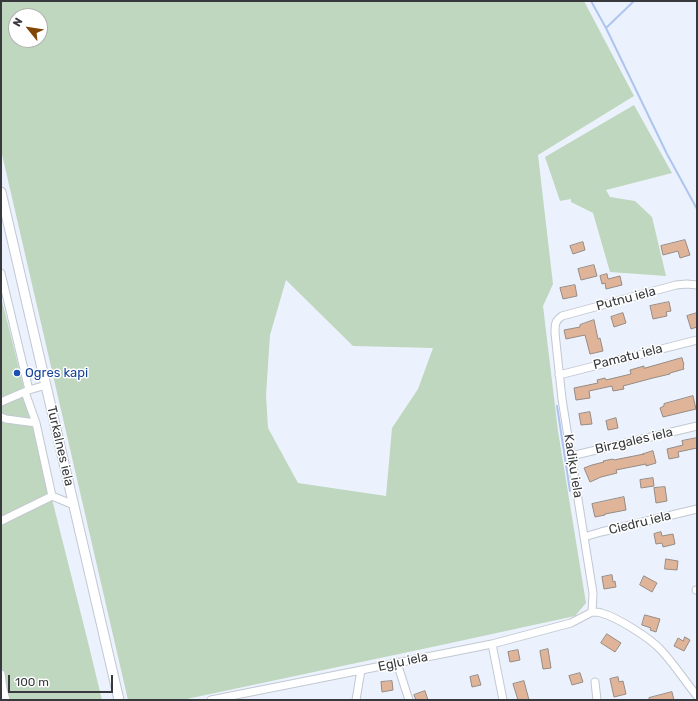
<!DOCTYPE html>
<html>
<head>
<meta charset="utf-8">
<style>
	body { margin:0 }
	#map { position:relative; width:698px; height:701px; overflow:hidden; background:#ecf2fd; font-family:Rubik,sans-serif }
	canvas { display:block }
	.frame { position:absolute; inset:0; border:2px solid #37393d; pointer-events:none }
	.north { position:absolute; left:8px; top:8px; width:40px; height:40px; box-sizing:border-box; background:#fff; border:1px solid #afb0b1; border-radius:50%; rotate:300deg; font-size:11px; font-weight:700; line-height:16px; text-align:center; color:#37393d }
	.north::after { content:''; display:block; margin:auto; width:14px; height:18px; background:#834506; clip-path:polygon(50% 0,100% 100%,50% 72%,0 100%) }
	.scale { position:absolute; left:8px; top:675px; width:105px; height:18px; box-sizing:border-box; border:2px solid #37393d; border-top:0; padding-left:5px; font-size:12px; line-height:14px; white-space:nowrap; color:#37393d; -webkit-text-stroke:3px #fff; paint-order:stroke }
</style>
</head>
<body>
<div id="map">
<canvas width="698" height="701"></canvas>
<div class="frame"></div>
<div class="north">N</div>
<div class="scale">100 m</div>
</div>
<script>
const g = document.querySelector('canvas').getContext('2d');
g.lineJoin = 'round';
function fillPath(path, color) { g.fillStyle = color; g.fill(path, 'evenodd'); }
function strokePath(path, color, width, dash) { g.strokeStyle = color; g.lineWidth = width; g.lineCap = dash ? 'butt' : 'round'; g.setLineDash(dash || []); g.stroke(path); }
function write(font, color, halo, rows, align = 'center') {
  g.font = font + ' Rubik,sans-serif'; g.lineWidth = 3; g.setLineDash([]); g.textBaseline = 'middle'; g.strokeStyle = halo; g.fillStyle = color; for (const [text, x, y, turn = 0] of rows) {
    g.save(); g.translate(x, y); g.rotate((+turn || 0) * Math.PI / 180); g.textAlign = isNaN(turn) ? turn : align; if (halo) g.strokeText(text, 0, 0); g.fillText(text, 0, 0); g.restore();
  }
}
fillPath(new Path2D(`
	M1,1H584L634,96L538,155L553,284L543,306L558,431L586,603L575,616L446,644L182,700H128L1,150ZM16,16H40V40H16ZM286,280L353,346L433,348L418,389L392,428L386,496L298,483L268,428L266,395L270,335Z
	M634,105L672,173L606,190L610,197L635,201L652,217L666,276L610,272L593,213L571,202V199L560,201L545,157Z
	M1,297L87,638L102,700H1Z`), '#bed7be');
strokePath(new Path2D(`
	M591,1L606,28L667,154L697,209
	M606,28L634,1
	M557,406L570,491`), '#adc5ee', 2);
const building = new Path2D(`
	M685,240L690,255L680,258L678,251L663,255L661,246Z
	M583,242L585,250L573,254L570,246Z
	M594,265L597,276L581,280L578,269Z
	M607,274L608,279L620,276L622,285L606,289L605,283L602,284L600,276Z
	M575,285L577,296L563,299L560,288Z
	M669,302L671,311L666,312L667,316L653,319L650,306Z
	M623,313L626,323L614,327L611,317Z
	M697,313V327L691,329L687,316Z
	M594,320L598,339L600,338L603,351L590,354L585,335L566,339L564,330L580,327V325Z
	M682,358L684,365L683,366L684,369L670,373V374L653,378L623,386L624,389L613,391L612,386L589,391L590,398L576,400L574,388L598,383L597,380L605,378L606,380L631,374L630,370L644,366V368Z
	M693,396L696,409L663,417L660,408L664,406V404Z
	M590,412L592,424L581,425L579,414Z
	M616,418L618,428L608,430L606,421Z
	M697,438V448L678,452L679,457L669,459L667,449L683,445L682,441Z
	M653,451L656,463L646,466V464L616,470L617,473L601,477L590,482L584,468L592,465L604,462L603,461L613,459L614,460L644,454H643Z
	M653,478L654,486L641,488L640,480Z
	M665,487L667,501L656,503L654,488Z
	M624,497L626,510L605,514V515L595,517L592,504Z
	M661,532L662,536L673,534L675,544L663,547L662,543L656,544L654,534Z
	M666,559L678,561L677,570L665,569Z
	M612,575L613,582L615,581L616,587L604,589L602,577Z
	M644,576L657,583L652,592L640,585Z
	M645,615L660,619L656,632L650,630L651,628L642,625Z
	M607,634L621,643L615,652L601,643Z
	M685,637L690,640L684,651L674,646L678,638L683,641Z
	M548,649L551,668L543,669L540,651Z
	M518,650L520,660L510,662L508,652Z
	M580,673L583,682L572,685L569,676Z
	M478,675L481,685L472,687L470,677Z
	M618,677L619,682L623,681L626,694L614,697L610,679Z
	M392,681L393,690L382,692L381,682Z
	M524,681L529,700H518L513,684Z
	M425,691L428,700H416L414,695Z
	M672,692L674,700H649V698Z`);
fillPath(building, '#dfb499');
strokePath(building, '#958b84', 1);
const minor = new Path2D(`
	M1,273L29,390L46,385
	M559,375L697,340
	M25,392L36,423L52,496L74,505
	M1,402L29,390
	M1,417L6,419L36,423
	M571,456L697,426
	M1,521L52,496
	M584,537L601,532L697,509
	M696,590H697
	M592,612L593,593L562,399L555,333C555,324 555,321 562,316L676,285L687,284L697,285
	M592,612C595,612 599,612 601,613C617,617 650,638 661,650C674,664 685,681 697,696
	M492,644L503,700
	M397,663L409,700
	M1,674L3,689L6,700
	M595,682L597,700
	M211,700L492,644L571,623L592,612
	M356,700L361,670`);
const major = new Path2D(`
	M1,192L119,700`);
strokePath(minor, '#c2c8d2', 9);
strokePath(major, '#c2c8d2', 11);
strokePath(minor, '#fff', 7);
strokePath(major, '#fff', 9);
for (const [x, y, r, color] of [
	[17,373,4,"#1a4fb4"]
]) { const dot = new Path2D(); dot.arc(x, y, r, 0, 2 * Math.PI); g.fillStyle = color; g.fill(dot); strokePath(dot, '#fff', 1.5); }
write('13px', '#37393d', '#fff', [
	["Putnu iela",626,299,-15],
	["Pamatu iela",628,357,-14],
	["Birzgales iela",634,441,-13],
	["Turkalnes iela",60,446,77],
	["Kadiķu iela",573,466,81],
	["Ciedru iela",640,523,-14],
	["Egļu iela",403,662,-12]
]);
write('13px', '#164399', '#fff', [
	["Ogres kapi",25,373]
], 'left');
</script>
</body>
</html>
